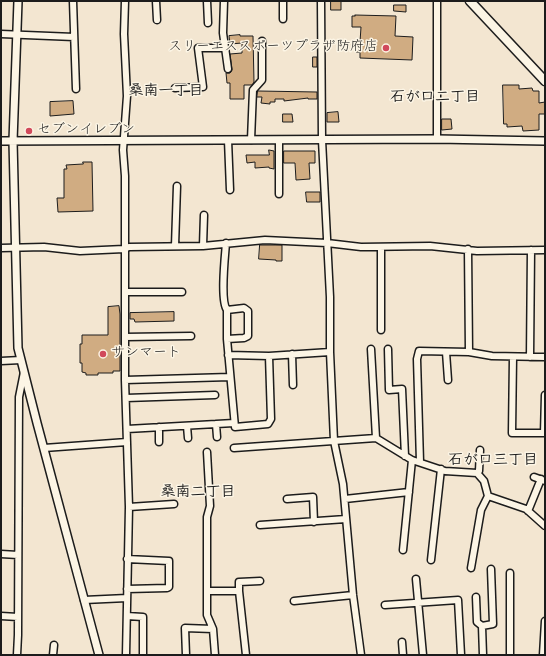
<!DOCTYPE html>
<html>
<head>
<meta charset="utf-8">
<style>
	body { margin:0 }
	#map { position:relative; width:546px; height:656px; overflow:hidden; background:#f3e6d1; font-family:"Gochi Hand",sans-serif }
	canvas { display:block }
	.frame { position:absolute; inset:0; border:2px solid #1c1c1c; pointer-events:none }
</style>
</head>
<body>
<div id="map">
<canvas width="546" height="656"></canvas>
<div class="frame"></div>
</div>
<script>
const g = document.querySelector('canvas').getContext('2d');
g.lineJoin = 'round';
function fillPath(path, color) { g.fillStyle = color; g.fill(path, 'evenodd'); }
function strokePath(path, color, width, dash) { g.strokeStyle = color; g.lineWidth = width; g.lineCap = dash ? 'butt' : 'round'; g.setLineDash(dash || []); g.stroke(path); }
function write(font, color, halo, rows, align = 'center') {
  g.font = font + ' "Gochi Hand","Klee One",sans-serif'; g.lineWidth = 3; g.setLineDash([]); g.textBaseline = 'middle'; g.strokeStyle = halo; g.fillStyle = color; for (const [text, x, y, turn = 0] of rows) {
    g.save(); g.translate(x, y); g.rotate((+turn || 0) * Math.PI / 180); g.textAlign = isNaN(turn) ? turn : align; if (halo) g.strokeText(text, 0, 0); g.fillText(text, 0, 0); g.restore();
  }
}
const building = new Path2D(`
	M331,1H341V10H331Z
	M394,5H406V12L394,11Z
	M355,15L396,16L395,36L413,37L412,60L360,58V52H356L357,42H360L361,27H352V16H355Z
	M240,35V36H253L254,82L252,85H244V99H230V83H227L226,73H230L232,70L230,54L242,53V43L230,44L229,36Z
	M313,57H317V67H313Z
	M503,85H519V89L532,88L533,91H539V103L545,102V114H539V130L523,131L522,126L507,127V124H504Z
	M258,91L317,92V99H308V98L284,101V99H275V102H270V104L261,103L262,97H257Z
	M73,101L74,114L50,116V102Z
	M338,112L339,122H327V113Z
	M283,114H292L293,122H283Z
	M442,119H451L452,129L442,130Z
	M269,150L274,151V169L269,168V167L255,168V162L247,163L246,155H269Z
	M284,151H315V163H309L310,179L296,180L295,163H284Z
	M83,162H92L93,211L58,212L57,198H64V169H67L66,165L83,164Z
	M306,192H320V202H307Z
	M260,245H282V261H276V260L259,259Z
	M119,306L120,314V371H113V373H98V375H86V373L82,372V363H80V344H82V335H108V307Z
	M174,312V321L135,322L134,319H130V313Z`);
fillPath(building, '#d0ac82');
strokePath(building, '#1c1c1c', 1);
const minor = new Path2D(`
	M73,1L76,89
	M125,1L124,34L127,96L123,150L125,176V380L129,507L126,655
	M156,1L157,20
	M207,1L208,23
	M224,1L223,33L228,69
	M321,1L322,140L330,297V352L334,441L343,484L353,595L361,655
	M437,1V139
	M283,19V1
	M1,34L74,37
	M175,88L203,87L198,48H225
	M228,140L230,190
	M251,140L253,90L262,80V41
	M279,140V194
	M226,243C225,256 220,301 227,310V339L235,427L268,424L271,419L269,356
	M175,246L177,186
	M203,246L204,215
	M1,248L44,247L80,251L124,249L129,247L203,246L265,240L327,243L361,247L430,246L477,251L545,250
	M381,248V330
	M468,249L469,352
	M125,292H182
	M227,310L244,308L248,311V336L244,338L227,339
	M125,337L191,336
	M371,349L376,438
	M388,349L389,390L402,389L405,456
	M446,352L448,380
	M292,354L293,385
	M228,355L269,356L330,352
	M513,357L512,433H544L545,395
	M530,357L531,250
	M1,361L21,360
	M125,380L230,377
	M126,398L215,395
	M216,424L217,437
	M187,426L188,438
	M159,427V442
	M127,429L234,423
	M44,448L127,442
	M234,448L376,438L412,460L445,471L477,473L484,481L488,496L526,509L545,526
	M207,452L210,506L207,517V591H239L246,655
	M420,462L417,359L419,351L469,352L492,356L545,357
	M477,473L479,471L480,450
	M534,477L545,481
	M287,499L313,497L314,522
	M345,499L409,492
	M129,507L174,504
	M528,511L541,479
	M260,525L346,519
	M403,550L412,460
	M1,554L18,555
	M127,559L169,561V587L167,588L127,589
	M431,560L441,469
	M471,568L481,510L488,496
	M416,579L423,655
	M207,591V615L213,629L215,655
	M239,591V582L260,581
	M476,597L477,622L482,626L483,655
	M84,600L127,598
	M294,601L353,595
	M385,605L458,600L461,655
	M1,616L18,617
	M127,616L143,617V655
	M482,626L493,624L491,569
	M402,642L403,655
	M17,655L18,635L19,397L24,372
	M53,655L54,645
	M186,655L185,628L213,629
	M510,655V573
	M543,655L545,621`);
const tertiary = new Path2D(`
	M18,1L13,141L18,348L37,423L99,655
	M1,141L437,139L545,141`);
const secondary = new Path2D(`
	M470,1L545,81`);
strokePath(minor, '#1c1c1c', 9);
strokePath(tertiary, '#1c1c1c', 10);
strokePath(secondary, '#1c1c1c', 11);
strokePath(minor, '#fcf5e5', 6);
strokePath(tertiary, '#fcf5e5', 7);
strokePath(secondary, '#fcf5e5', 8);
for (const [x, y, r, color] of [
	[386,48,4,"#d1495b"],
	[29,131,4,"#d1495b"],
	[103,354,4,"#d1495b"]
]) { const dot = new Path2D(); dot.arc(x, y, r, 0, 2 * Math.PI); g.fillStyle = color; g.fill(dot); strokePath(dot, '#fcf5e5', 1.5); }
write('14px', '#1c1c1c', '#fcf5e5', [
	["スリーエススポーツプラザ防府店",378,48,"right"],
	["セブンイレブン",37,131],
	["サンマート",111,354]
], 'left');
write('bold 15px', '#1c1c1c', '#fcf5e5', [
	["桑南一丁目",166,93],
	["石が口二丁目",435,99],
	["石が口三丁目",493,462],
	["桑南二丁目",198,494]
]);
</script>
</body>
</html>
